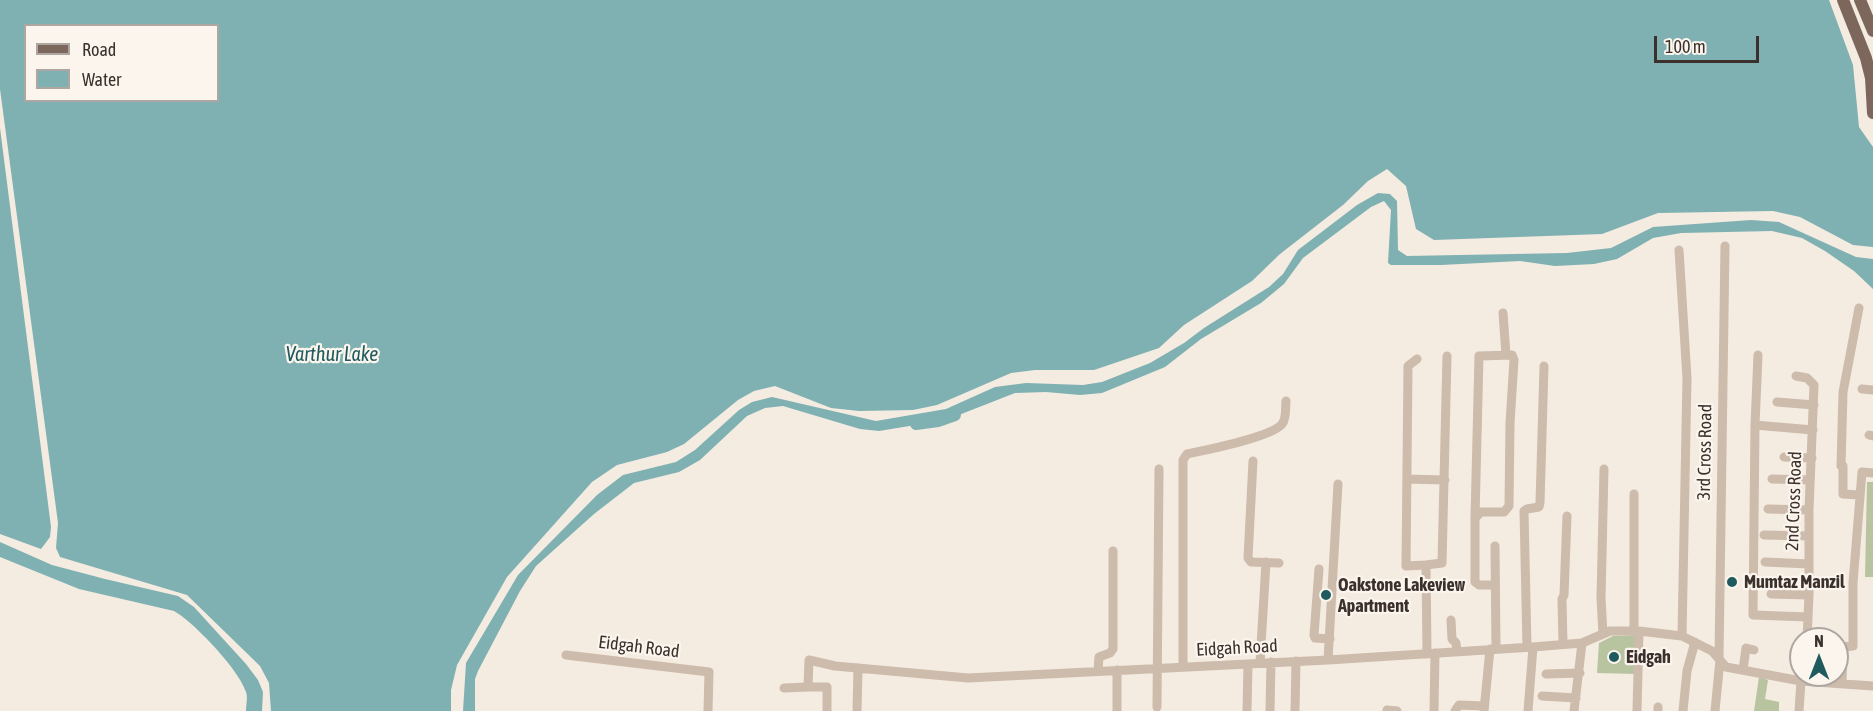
<!DOCTYPE html>
<html>
<head>
<meta charset="utf-8">
<style>
	body { margin:0 }
	#map { position:relative; width:1873px; height:711px; overflow:hidden; background:#f4ebe1; font-family:"Asap Condensed",sans-serif }
	canvas { display:block }
	.legend { position:absolute; left:24px; top:24px; width:195px; height:78px; box-sizing:border-box; background:#fbf5ee; border:2px solid #aea6a0; margin:0; padding:8px 10px; list-style:none; font-size:18px; color:#3b302b }
	.legend li { display:flex; align-items:center; gap:12px; height:30px }
	.legend b { width:30px; border:2px solid #aea6a0 }
	.north { position:absolute; left:1789px; top:627px; width:60px; height:60px; box-sizing:border-box; background:#fbf5ee; border:2px solid #aea6a0; border-radius:50%; rotate:0deg; font-size:16px; font-weight:700; line-height:24px; text-align:center; color:#3b302b }
	.north::after { content:''; display:block; margin:auto; width:21px; height:27px; background:#1f5a5e; clip-path:polygon(50% 0,100% 100%,50% 72%,0 100%) }
	.scale { position:absolute; left:1654px; top:36px; width:105px; height:27px; box-sizing:border-box; border:3px solid #3b302b; border-top:0; padding-left:8px; font-size:18px; line-height:21px; white-space:nowrap; color:#3b302b; -webkit-text-stroke:4px #fbf5ee; paint-order:stroke }
</style>
</head>
<body>
<div id="map">
<canvas width="1873" height="711"></canvas>
<ul class="legend">
<li><b style="height:8px;background:#7d675c"></b>Road</li>
<li><b style="height:16px;background:#7fb0b2"></b>Water</li>
</ul>
<div class="north">N</div>
<div class="scale">100 m</div>
</div>
<script>
const g = document.querySelector('canvas').getContext('2d');
g.lineJoin = 'round';
function fillPath(path, color) { g.fillStyle = color; g.fill(path, 'evenodd'); }
function strokePath(path, color, width, dash) { g.strokeStyle = color; g.lineWidth = width; g.lineCap = dash ? 'butt' : 'round'; g.setLineDash(dash || []); g.stroke(path); }
function write(font, color, halo, rows, align = 'center') {
  g.font = font + ' "Asap Condensed",sans-serif'; g.lineWidth = 4.5; g.setLineDash([]); g.textBaseline = 'middle'; g.strokeStyle = halo; g.fillStyle = color; for (const [text, x, y, turn = 0] of rows) {
    g.save(); g.translate(x, y); g.rotate((+turn || 0) * Math.PI / 180); g.textAlign = isNaN(turn) ? turn : align; if (halo) g.strokeText(text, 0, 0); g.fillText(text, 0, 0); g.restore();
  }
}
fillPath(new Path2D(`
	M1867,482H1873V577H1865Z
	M1637,635L1636,674L1597,673L1599,643L1613,636Z
	M1759,677L1768,680L1765,699L1779,702V711H1754Z`), '#b8c4a0');
fillPath(new Path2D(`
	M0,0H1829L1853,65L1859,127L1873,147V247L1853,245L1800,217L1773,211L1658,213L1602,234L1434,240L1416,229L1406,186L1387,169L1368,181L1343,205L1280,254L1252,281L1184,325L1159,348L1094,370H1035L1011,373L937,405L913,410L859,411L831,408L775,386L754,391L738,400L684,444L667,452L617,465L592,482L507,577L457,665L451,690V711H271L269,683L260,666L187,595L60,557L56,548L58,523L0,89ZM26,26H218V100H26Z
	M0,128L51,527L50,537L41,549L0,534Z
	M1378,193L1390,194L1397,201L1398,250L1407,256L1567,253L1611,248L1653,227L1751,220L1779,222L1856,257L1873,259V289L1854,271L1825,251L1802,238L1772,231L1681,233L1653,238L1617,259L1594,264L1555,266L1520,261L1441,265H1391L1388,263L1391,210L1384,201L1371,207L1303,258L1284,284L1261,303L1201,339L1165,367L1102,393L1080,395L1046,392L1015,393L946,420L879,431L860,429L783,406L765,408L747,416L700,460L679,472L634,483L594,514L536,566L520,591L478,671L475,679V711H463L466,663L518,575L597,495L623,475L676,462L695,450L739,410L752,402L772,397L876,421L946,409L995,387L1026,383L1083,385L1102,382L1150,363L1184,343L1204,328L1269,287L1283,274L1298,250L1357,205Z
	M0,542L52,565L105,579L178,596L194,607L246,664L258,680L263,692L262,711H246C246,705 248,697 246,692C240,671 194,622 174,611L79,589L0,557Z`), '#7fb0b2');
strokePath(new Path2D(`
	M916,424L938,421L955,415`), '#7fb0b2', 12);
strokePath(new Path2D(`
	M1679,250L1687,378L1682,636
	M1859,308L1843,392L1841,466H1843V494L1860,495
	M1503,313L1506,355
	M1417,359L1408,366L1406,566L1426,565
	M1796,376L1807,378L1814,385L1809,510V595L1807,639
	M1862,389L1873,390
	M1777,402L1814,405
	M1755,425L1758,355
	M1869,435L1873,436
	M1784,457L1812,458
	M1253,461L1248,558L1251,562L1279,563
	M1407,479L1445,480
	M1772,479L1809,480
	M1768,509L1809,510
	M1475,518L1479,356L1512,355L1514,360L1510,423L1509,506L1504,512H1481L1475,518V582L1479,585H1494
	M1764,535L1809,536
	M1495,546L1496,649
	M1765,562L1809,564
	M1319,569L1314,635L1315,638L1330,639
	M1771,594L1809,595
	M1808,617L1753,615L1755,425L1813,430
	M1451,620L1452,639L1456,643L1457,651
	M1634,631V494
	M1603,634L1601,598L1604,469
	M1563,644L1562,599L1564,595L1567,516
	M1527,647L1524,511L1527,509L1539,507L1540,503L1544,366
	M1427,654L1426,565L1442,563L1447,356
	M566,655L709,672L708,711
	M1719,657L1725,246
	M1328,660L1338,484
	M1260,663L1266,562
	M1183,667V460L1187,454C1206,450 1272,437 1282,424C1287,418 1285,408 1286,401
	M1743,670L1746,648L1754,650
	M1098,671L1099,657L1110,653L1113,649V551
	M1546,674L1580,673
	M1842,683L1843,647L1853,646V583L1862,472L1873,473
	M784,688L808,687
	M1542,696L1576,698
	M1157,707L1159,469
	M1658,707V711
	M1387,710L1397,711
	M827,711V687H808L809,660L835,666L968,678L1328,660L1533,647L1582,643L1610,631H1639L1682,636L1712,651L1726,667L1801,681L1873,686
	M857,711L858,668
	M1117,711V670
	M1247,711L1248,664
	M1270,711L1271,662
	M1295,711L1296,661
	M1434,711L1435,653
	M1455,711L1459,705L1484,706
	M1484,711L1490,649
	M1528,711L1533,647
	M1574,711L1582,643
	M1637,711L1639,631
	M1683,711L1687,671L1695,642
	M1715,711L1720,660
	M1799,711L1801,681`), '#cdbbac', 9);
strokePath(new Path2D(`
	M1843,0L1866,58L1871,78L1873,113
	M1860,0L1873,31`), '#7d675c', 12);
for (const [x, y, r, color] of [
	[1732,582,6,"#1f5a5e"],
	[1326,595,6,"#1f5a5e"],
	[1614,657,6,"#1f5a5e"]
]) { const dot = new Path2D(); dot.arc(x, y, r, 0, 2 * Math.PI); g.fillStyle = color; g.fill(dot); strokePath(dot, '#fbf5ee', 2); }
write('18px', '#3b302b', '#fbf5ee', [
	["3rd Cross Road",1705,452,-89],
	["2nd Cross Road",1794,501,-88],
	["Eidgah Road",639,647,7],
	["Eidgah Road",1237,648,-3]
]);
write('bold 18px', '#3b302b', '#fbf5ee', [
	["Mumtaz Manzil",1744,582],
	["Oakstone Lakeview",1338,585],
	["Apartment",1338,606],
	["Eidgah",1626,657]
], 'left');
write('italic 20px', '#1f5a5e', '#fbf5ee', [
	["Varthur Lake",332,355]
]);
</script>
</body>
</html>
